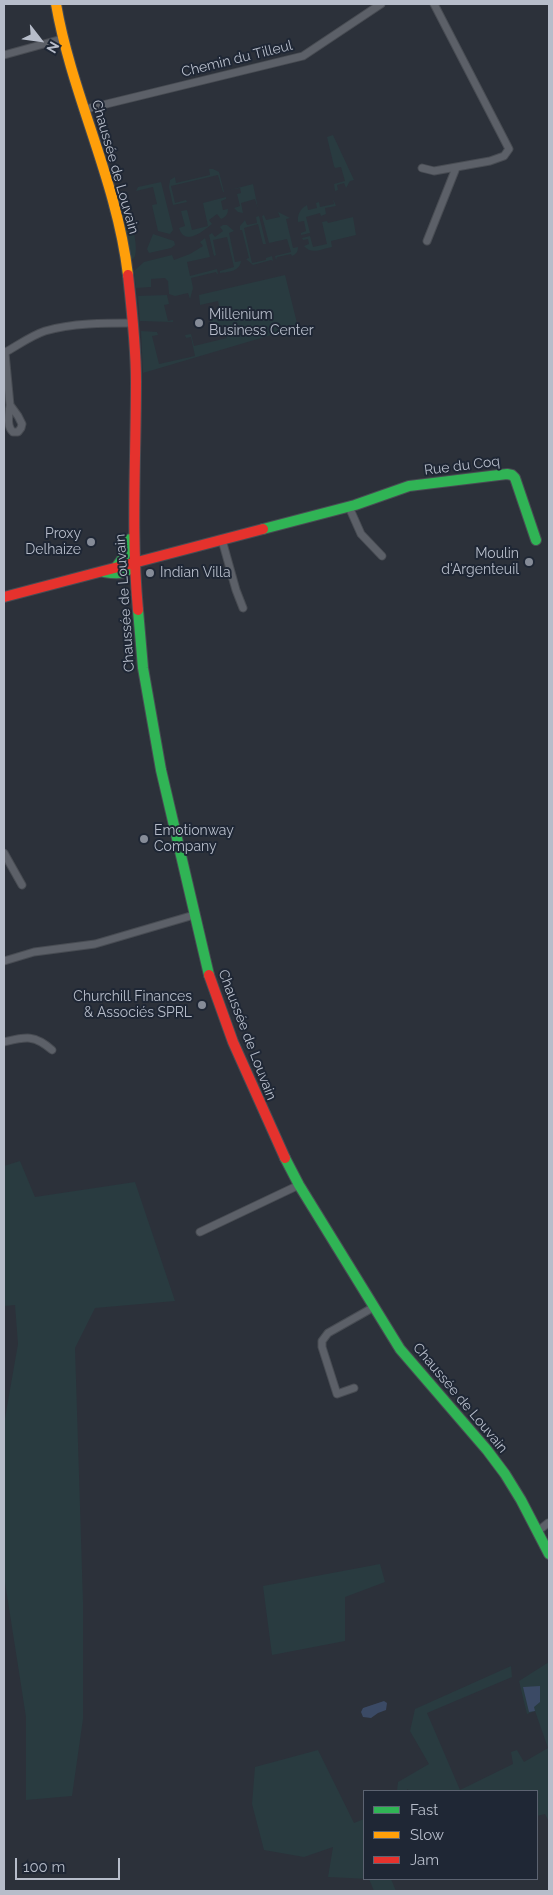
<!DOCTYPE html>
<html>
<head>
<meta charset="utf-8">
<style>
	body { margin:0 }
	#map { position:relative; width:553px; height:1895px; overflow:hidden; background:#2c313a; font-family:Raleway,sans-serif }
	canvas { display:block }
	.frame { position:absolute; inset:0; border:5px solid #b7bdca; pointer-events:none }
	.legend { position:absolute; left:363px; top:1790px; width:175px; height:90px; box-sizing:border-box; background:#1f2735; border:1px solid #5c6371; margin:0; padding:6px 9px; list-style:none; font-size:15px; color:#b7bdca }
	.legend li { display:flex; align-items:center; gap:10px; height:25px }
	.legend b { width:25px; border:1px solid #5c6371 }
	.north { position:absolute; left:15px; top:15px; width:50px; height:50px; -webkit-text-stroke:4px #1f2735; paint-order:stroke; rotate:120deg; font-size:14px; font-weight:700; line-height:20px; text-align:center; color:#b7bdca }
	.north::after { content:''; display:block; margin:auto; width:18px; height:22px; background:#b7bdca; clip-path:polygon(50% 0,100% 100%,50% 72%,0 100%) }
	.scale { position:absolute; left:15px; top:1858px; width:105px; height:22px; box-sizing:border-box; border:2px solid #b7bdca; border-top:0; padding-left:6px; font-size:15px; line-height:18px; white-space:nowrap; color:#b7bdca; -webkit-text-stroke:4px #1f2735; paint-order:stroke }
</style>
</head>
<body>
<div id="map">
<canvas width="553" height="1895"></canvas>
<div class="frame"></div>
<ul class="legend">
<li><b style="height:6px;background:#30b455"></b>Fast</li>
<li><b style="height:6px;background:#ff9f0a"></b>Slow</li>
<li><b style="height:6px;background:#e5322d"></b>Jam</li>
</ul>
<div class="north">N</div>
<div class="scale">100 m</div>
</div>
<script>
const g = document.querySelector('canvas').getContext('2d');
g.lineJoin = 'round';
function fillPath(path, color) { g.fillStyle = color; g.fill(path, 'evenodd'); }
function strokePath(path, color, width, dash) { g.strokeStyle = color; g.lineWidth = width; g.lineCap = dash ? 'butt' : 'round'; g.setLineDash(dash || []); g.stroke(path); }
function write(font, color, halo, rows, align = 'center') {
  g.font = font + ' Raleway,sans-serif'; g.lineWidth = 4; g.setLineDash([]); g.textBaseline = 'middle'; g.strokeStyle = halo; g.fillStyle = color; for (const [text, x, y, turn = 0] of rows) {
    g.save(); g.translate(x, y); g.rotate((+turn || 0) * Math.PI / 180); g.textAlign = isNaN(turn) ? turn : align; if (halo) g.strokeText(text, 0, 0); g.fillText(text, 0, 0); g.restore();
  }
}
fillPath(new Path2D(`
	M333,135L354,180L350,181L346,188L344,183L337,185L338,190L335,191L334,184L345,181L341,167L335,168L334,166L327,137Z
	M209,169H213L219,172L224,192H223L218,175L171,186L175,203L186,200L187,202L173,205L169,187L170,180L175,177L176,183L210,175Z
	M161,182L173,230L170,234L158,231L152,205L157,204L153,187L136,191L138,187Z
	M253,184L258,209L255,199L241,203L243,213L238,212L234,208L240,206L237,194L241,193L240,188L230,190Z
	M120,194L124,195L125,198C128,210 142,252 133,259L129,257L116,198Z
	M226,197V199L221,201L223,210L228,209C228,214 226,217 221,219L217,214L209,220L212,224C203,231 185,247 179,228L185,226L181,211L187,210L192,230L208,226L203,203Z
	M333,199L336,206L325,208L326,214L321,216L320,213L306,217L310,233L301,235V233L306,231L304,221L298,222C297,215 300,209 307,205L308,210L317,208L316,203L319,202L320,207L334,204Z
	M278,212L290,218L286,219L293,248L298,247C298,252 296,254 292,256L291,254L277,257L276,260L275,256L291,252L287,239L269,243L262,216L264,215L266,220L280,217Z
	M259,216L266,244H263L258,224L244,228L252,263L266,260V258L272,256L273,261L271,260L253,265L246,259L249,258L242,230H240V226L245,220L247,225L257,223L256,217Z
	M353,217L356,235L331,241L332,247C322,249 311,255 304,246L309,244L308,239L303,240L302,238L310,236L313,247L327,244L322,222L327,221L328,223Z
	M223,225H227L234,231L229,233L235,262L241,261C240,271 229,272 220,273V271L234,267L227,237L213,240L216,255L214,256L209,235L212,233L215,237L223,231L220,227Z
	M153,234L174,241L175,245L171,248L149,253L147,249Z
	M205,238L210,257L187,262L190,276L217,269L218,274H217L216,272L191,278L193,288L190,299L188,293L175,296L169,294L168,281L165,278L151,279V287L136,288L134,271L144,262L172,255L174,260L190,254L203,246L200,242Z
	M285,275L298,327L143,373L141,331L157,332L158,335L152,336L159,364L195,356L191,337L186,338L185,335L191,334L194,346L227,338L224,325L212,328L209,317L221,314L218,301L200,305L199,295Z
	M167,295L169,304L164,305L168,321L173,320V322L140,321L138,296Z
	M20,1161L35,1197L135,1182L175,1301L95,1308L75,1348L83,1602V1719L72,1796L26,1800V1717L4,1576V1424L18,1344L15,1305L4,1306V1166Z
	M380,1564L385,1582L345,1597V1641L272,1655L263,1586Z
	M549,1662V1822L545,1814L537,1816V1791H410L407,1789V1791H397L398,1782L429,1764L410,1731L415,1709L511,1666L512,1677L427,1713L460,1790L513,1764L511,1752L517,1750L524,1762L548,1748L535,1711L527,1714L519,1681Z
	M318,1750L354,1823L364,1819V1879H391L396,1891H374L369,1879L328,1877L333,1847L304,1857L264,1850L252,1804L255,1767Z`), '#293b40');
fillPath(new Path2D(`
	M540,1686V1702L534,1707L535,1711L529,1712L523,1687Z
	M384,1701L387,1703L386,1710L378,1713L371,1718L363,1717L361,1712L363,1708Z`), '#3b4a65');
const street = new Path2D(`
	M4,55L62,39
	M86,109L303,56L381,4
	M422,168L434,171L490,161L504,156L509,149L434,4
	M427,241L456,168
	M4,353C17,346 30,336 45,331C72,323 105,323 133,323
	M5,353L10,405L18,416L22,424L21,428L18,432H13C6,426 9,414 10,405
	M349,507L361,534L382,556
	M222,540L236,590L243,608
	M4,853L22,885
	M4,961L34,952L95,944L194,915
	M4,1042C25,1037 34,1034 52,1050
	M200,1232L299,1185
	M354,1388L337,1394L322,1347V1341L328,1333L374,1307
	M538,1531L548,1523`);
const fast = new Path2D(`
	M263,529L355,505L409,486L507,474L512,475L515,478L536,540
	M117,566L125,555L130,539
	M104,572C117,574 127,575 135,563
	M138,610L143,668L161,770L209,975
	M285,1158L299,1185L400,1349L487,1450L505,1474L521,1500L549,1554`);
const slow = new Path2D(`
	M56,4C72,96 117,181 128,275`);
const jam = new Path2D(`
	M128,275C132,311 136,346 136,381C136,458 131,534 138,610
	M4,597L263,529
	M209,975L233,1042L285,1158`);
strokePath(street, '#484c53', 9);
strokePath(fast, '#484c53', 12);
strokePath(slow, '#484c53', 12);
strokePath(jam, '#484c53', 12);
strokePath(street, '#5c6068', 7);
strokePath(fast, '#30b455', 10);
strokePath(slow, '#ff9f0a', 10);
strokePath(jam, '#e5322d', 10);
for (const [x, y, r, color] of [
	[199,323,5,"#868c98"],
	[91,542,5,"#868c98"],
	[529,562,5,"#868c98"],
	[150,573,5,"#868c98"],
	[144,839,5,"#868c98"],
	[202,1005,5,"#868c98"]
]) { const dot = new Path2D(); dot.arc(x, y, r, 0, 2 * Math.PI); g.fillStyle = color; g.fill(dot); strokePath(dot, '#1f2735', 2); }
write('14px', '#b7bdca', '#1f2735', [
	["Chemin du Tilleul",237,59,-14],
	["Chaussée de Louvain",115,167,74],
	["Rue du Coq",462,466,-7],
	["Chaussée de Louvain",125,603,-94],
	["Chaussée de Louvain",247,1035,69],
	["Chaussée de Louvain",460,1398,50]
]);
write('14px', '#b7bdca', '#1f2735', [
	["Millenium",209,315],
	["Business Center",209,331],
	["Proxy",81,534,"right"],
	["Delhaize",81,550,"right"],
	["Moulin",519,554,"right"],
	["d'Argenteuil",519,570,"right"],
	["Indian Villa",160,573],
	["Emotionway",154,831],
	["Company",154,847],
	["Churchill Finances",192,997,"right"],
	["& Associés SPRL",192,1013,"right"]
], 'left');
</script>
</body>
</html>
